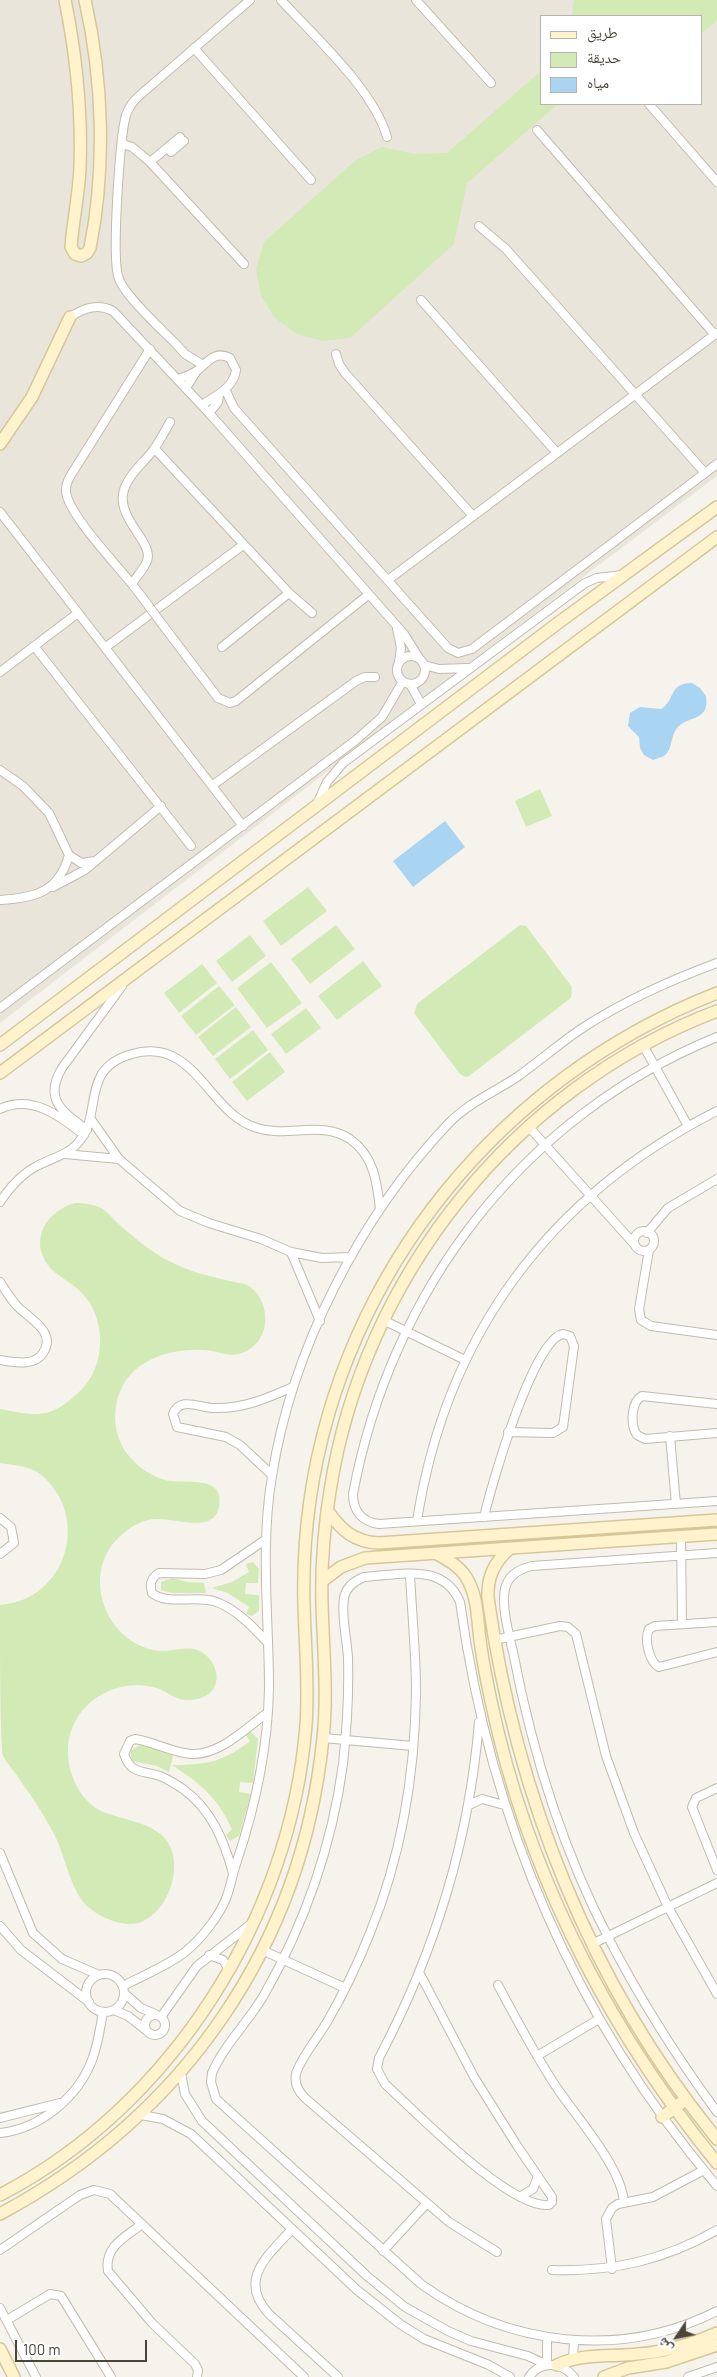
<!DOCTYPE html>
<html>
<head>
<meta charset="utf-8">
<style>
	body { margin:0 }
	#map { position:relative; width:717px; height:2377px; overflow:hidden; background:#f6f3ec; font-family:Barlow,"Noto Naskh Arabic",sans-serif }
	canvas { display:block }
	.legend { position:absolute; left:540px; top:15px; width:162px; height:90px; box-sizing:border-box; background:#fff; border:1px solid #b7b4b0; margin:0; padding:6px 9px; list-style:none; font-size:15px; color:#4b4439 }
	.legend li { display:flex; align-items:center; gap:10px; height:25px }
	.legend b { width:25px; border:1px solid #b7b4b0 }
	.north { position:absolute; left:652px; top:2312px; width:50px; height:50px; -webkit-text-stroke:4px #fff; paint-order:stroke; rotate:236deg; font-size:14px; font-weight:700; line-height:20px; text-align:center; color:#4b4439 }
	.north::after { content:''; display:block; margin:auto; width:18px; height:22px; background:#4b4439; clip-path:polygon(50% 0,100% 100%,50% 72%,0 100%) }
	.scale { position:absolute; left:15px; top:2340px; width:132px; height:22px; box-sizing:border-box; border:2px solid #4b4439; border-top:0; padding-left:6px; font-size:15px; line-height:18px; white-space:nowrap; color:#4b4439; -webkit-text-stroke:4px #fff; paint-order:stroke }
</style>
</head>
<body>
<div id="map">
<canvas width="717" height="2377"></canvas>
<ul class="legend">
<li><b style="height:6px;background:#fff3cd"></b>طريق</li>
<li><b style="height:14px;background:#d2eab5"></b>حديقة</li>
<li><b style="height:14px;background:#a9d4f2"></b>مياه</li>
</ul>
<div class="north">ش</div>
<div class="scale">100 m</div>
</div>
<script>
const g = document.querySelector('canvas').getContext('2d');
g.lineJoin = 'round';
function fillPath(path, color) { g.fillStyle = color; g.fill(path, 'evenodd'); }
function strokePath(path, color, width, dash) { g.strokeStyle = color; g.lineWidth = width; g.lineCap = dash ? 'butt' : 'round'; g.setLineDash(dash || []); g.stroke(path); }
fillPath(new Path2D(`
	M0,0H717V476L457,672L0,1023ZM541,16H701V104H541Z`), '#eae5da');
fillPath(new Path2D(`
	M574,0H717V20L701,34V16H572Z
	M541,71V104H558L467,183L454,244L350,338L323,341L297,334L275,318L261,296L256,269L264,242L356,160L382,147L415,154L447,153Z
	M540,789L552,816L526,827L515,801Z
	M308,887L327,911L281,946L263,921Z
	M336,925L355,949L310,984L291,959Z
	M520,925L526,926L572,987L571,998L469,1076L465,1077L460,1074L414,1013L417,1004Z
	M250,935L266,956L232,982L216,961Z
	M363,961L382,986L337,1020L318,996Z
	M271,962L302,1003L267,1028L237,988Z
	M202,964L217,983L179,1013L164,993Z
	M219,986L235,1005L196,1035L181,1016Z
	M236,1007L251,1027L213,1056L198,1037Z
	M306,1008L321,1028L286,1054L271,1034Z
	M253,1030L268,1050L230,1079L215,1059Z
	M270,1052L285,1072L247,1101L232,1082Z
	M75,1203C84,1203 93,1204 101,1208C108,1212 114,1220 121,1226C136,1239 152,1253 171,1262C188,1271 211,1277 230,1281C237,1283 241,1282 247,1285C258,1291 264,1303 265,1314C267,1333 257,1350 238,1354C225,1357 216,1350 204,1350C165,1348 123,1363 116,1406C110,1441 133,1470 165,1480C182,1485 226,1473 219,1507C213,1537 169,1514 148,1520C135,1523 120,1534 112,1545C84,1583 108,1640 153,1650C168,1654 182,1645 197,1650C210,1654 221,1672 215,1686C210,1697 196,1701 185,1700C173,1699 164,1689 153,1687C109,1677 67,1709 68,1752C68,1778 84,1807 109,1814C126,1820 145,1822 159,1833C188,1854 172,1910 141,1922C123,1929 96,1916 84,1903C70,1886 65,1857 56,1838C45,1816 32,1797 18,1777C13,1770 7,1763 3,1756C0,1742 0,1630 0,1605C67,1600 92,1516 40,1474C30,1466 13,1465 0,1463V1409C37,1416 50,1420 80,1391C107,1366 107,1317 80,1291C65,1277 47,1273 41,1251C36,1227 54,1209 75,1203Z
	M253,1562L259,1569L258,1583H246L245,1594L259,1595V1611L252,1616L246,1614L249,1607L228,1593L212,1588L232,1582L249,1572L246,1564Z
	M173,1578L187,1582L204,1583L206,1593H172L161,1590V1582Z
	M251,1732L258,1739L253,1783L240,1782L239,1792L251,1794L239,1836L230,1841L226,1835L232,1829C217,1797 201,1784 172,1765C205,1765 224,1762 250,1741L246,1735Z
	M142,1744L173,1756L169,1772L157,1766L132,1761L130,1751Z`), '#d2eab5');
fillPath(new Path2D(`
	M692,683L700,688L706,696C710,722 688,715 677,728C670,737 673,749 664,756L653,760L644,755L640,748L639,737L628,726L630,713L640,707L661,709C676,700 668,683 692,683Z
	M445,821L465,847L413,887L393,861Z`), '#a9d4f2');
const street = new Path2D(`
	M281,0C315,37 374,90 387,137
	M416,0L491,83
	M194,48L311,180
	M649,104L717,182
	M537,130L715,335
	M123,144L132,147L150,162L244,264
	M171,152L184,141
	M150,162L180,137
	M479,226L506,249L705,473
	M421,300L557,453
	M70,317C84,308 98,303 113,311L209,413L404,634L419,658
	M150,349L76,467C71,475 65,483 66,492C69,515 116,564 132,584C136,577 144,569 147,561C154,543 119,521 123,494C126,476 144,463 154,449C160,441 165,431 170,422
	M336,354L339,364L345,373L473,516
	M203,365L185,354L177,345C162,330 126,297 119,279C111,260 120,137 126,115C129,107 133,101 139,96L250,0
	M178,379C185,377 192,374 198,370C208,362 215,350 230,358L236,370C234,388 215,396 202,405
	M186,388L196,372
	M225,389L234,408L242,417L448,648L458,653L472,649L717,464
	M209,413L218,402L219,395
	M155,449L289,593L312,613
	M0,512L243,826
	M388,580L717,333
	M132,584L142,597
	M162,624L218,698L230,703L236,701L368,595
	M397,629L401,648L399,662
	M34,646L191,846
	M106,647L243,545
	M222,647L289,593
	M397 670a14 14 0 1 1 28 0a14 14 0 1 1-28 0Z
	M424,665L439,669L467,668
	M0,672L78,613
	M410,684L421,704
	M0,770L23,786L49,813L69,855C59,892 35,898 0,900
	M213,785L356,681L365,677H375
	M317,804L327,782L343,763L585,583L597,578L623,575
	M69,855L81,863L95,861
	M53,887L85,870L161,806
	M0,1008L356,740L382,717L403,681
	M717,1037C523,1116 391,1290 353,1494C353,1511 362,1522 379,1524L717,1501
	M643,1045L688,1126
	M0,1109C32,1094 60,1116 84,1135
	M90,1118L119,1159L180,1211L209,1223L261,1239L291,1252L322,1258L351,1257
	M529,1127L635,1245
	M87,1130C63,1112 43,1100 62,1068L122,986
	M65,1154L119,1159
	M0,1202C10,1187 21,1174 37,1166C53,1157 70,1155 81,1139C102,1110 81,1068 132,1054C196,1036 207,1113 257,1128C288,1138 321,1120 350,1139C374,1156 377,1182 380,1209
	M634 1241a10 10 0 1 1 20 0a10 10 0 1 1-20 0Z
	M647,1233L668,1208L717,1179
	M649,1250L639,1309L641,1320L651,1326L717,1335
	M291,1252L320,1321
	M0,1282C6,1291 11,1300 18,1307C30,1319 57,1332 43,1353C34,1367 14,1362 0,1360
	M383,1320L465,1360
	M717,1404L642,1396C631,1402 630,1425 637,1435L645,1439L717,1433
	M670,1436L676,1504
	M272,1475L240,1445L226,1437L177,1427L173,1414C180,1396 200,1408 214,1408C244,1409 267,1398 293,1387
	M484,1517C491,1487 533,1339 563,1334L570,1336L574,1346L563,1427L553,1433L508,1432
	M0,1518L11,1527L14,1543L0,1554
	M417,1521C446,1335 549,1196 717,1111
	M681,1536L682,1624
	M265,1540L221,1570L205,1574L159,1573C151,1578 149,1584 152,1593C167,1606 199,1594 219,1603C238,1611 253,1627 267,1642
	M717,1553L532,1566C519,1569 508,1575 505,1589C501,1605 509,1635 513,1652C532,1751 562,1849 609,1939C640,1999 676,2056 717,2112
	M410,1575C412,1614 416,1653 416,1692C415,1774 401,1857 370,1933C358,1963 344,1993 327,2022C319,2036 300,2059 296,2074C294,2083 298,2091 305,2098L449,2222L497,2252
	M717,1622L655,1626L649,1629C644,1639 649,1662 659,1667L717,1652
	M494,1640L560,1626L568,1627L576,1634L606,1756L634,1833L668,1907L717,1994
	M323,1738L413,1746
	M717,1788L696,1798L692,1807L717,1870
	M469,1805L482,1799L504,1805
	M0,1853L33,1933L62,1959L99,1975
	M233,1873C224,1841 212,1810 183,1789C177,1785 168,1779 160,1776C142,1770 131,1775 124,1754L130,1741L135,1739C155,1742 172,1753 192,1754C220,1755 246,1728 267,1713
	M0,1926L21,1950L89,2002
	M592,1944L717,1883
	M262,1950L345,1988
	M209,1955L223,1960L229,1970
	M420,1974L474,2077L516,2144L552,2197V2202L549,2205C509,2209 416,2112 385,2084L377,2069L379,2058C435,1952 469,1842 479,1722
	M86 1993a19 19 0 1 1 38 0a19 19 0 1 1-38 0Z
	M498,1985C516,2019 534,2053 555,2085C576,2117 622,2167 624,2203
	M123,1986C144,1975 167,1966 185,1952C200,1940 217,1919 225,1901C230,1890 232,1876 236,1864C255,1808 268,1748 269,1688C269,1617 260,1547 272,1476C292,1349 360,1217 448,1124C468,1103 493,1093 517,1077C540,1061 561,1042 584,1027C626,1000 671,980 717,963
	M124,1993L141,2008L155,2014
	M114,2010L128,2016L146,2030
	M145 2025a10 10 0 1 1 20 0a10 10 0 1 1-20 0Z
	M161,2017L197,1966L251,1924
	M537,2056L599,2019
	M181,2073L185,2094L202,2121L367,2276L405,2307L448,2331L471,2341L528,2356L547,2365V2337
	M141,2115L163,2119L191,2134L357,2290L400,2324L424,2339L489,2365L510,2377
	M0,2118L60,2103
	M0,2133C40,2129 78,2097 92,2060C98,2045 100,2028 103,2012
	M717,2186C574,2017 490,1820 460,1602C443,1562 400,1575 364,1577C354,1581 346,1587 344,1598C341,1616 347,1639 348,1658C349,1693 347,1728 343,1764C332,1845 305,1923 264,1995C249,2021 224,2045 212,2073L211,2082L216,2099L421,2284C507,2346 621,2360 717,2311
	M521,2196L533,2189L538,2176
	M142,2224C125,2237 104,2247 108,2271L152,2323L195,2364L198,2370L197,2377
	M292,2229C268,2256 237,2279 269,2314L338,2377
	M0,2250L80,2195L94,2190L110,2194L304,2377
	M383,2251L427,2203
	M612,2269L606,2219L612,2208L618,2204L653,2197L704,2170
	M552,2270C612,2272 665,2260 717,2230
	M0,2308L36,2377
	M7,2320L50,2294L61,2296L111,2377
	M573,2359L574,2341
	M529,2377C541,2360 562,2362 574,2377
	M688,2377L717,2367`);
const secondary = new Path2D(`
	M65,0C76,54 82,111 80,167C79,194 73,220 71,247L75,254L81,256L87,253L90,248C106,168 103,80 85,0
	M0,444L32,397L70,317
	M0,1045L558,623L717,507
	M0,1073L717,537
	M327,1510C341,1530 354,1542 379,1543L717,1520
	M509,1549C494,1563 487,1577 488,1598C516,1795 590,1984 717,2139
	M437,1554C448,1560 459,1566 466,1577C479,1597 477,1624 481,1647C485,1677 492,1706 499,1736C538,1893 615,2038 717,2163
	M322,1581L341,1567L365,1558L717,1534
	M662,2117L681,2103
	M0,2195C172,2106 291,1916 306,1725C309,1685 305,1645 304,1605C303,1570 305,1535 310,1500C343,1270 502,1077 717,993
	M0,2214C183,2116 302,1947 323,1738C328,1693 323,1648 322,1603C321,1565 324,1528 330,1491C363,1277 514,1088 717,1011
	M0,2349L14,2377
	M557,2365C582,2353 611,2357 638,2354C665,2352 692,2344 717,2333
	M604,2377L628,2368L666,2362L717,2345`);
strokePath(street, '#c2bbae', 10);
strokePath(secondary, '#d6c79b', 14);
strokePath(street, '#fff', 8);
strokePath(secondary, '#fff3cd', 11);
const streetBridge = new Path2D(`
	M142,597L162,624`);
strokePath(streetBridge, '#c2bbae', 10, []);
strokePath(streetBridge, '#fff', 8);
</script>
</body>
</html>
